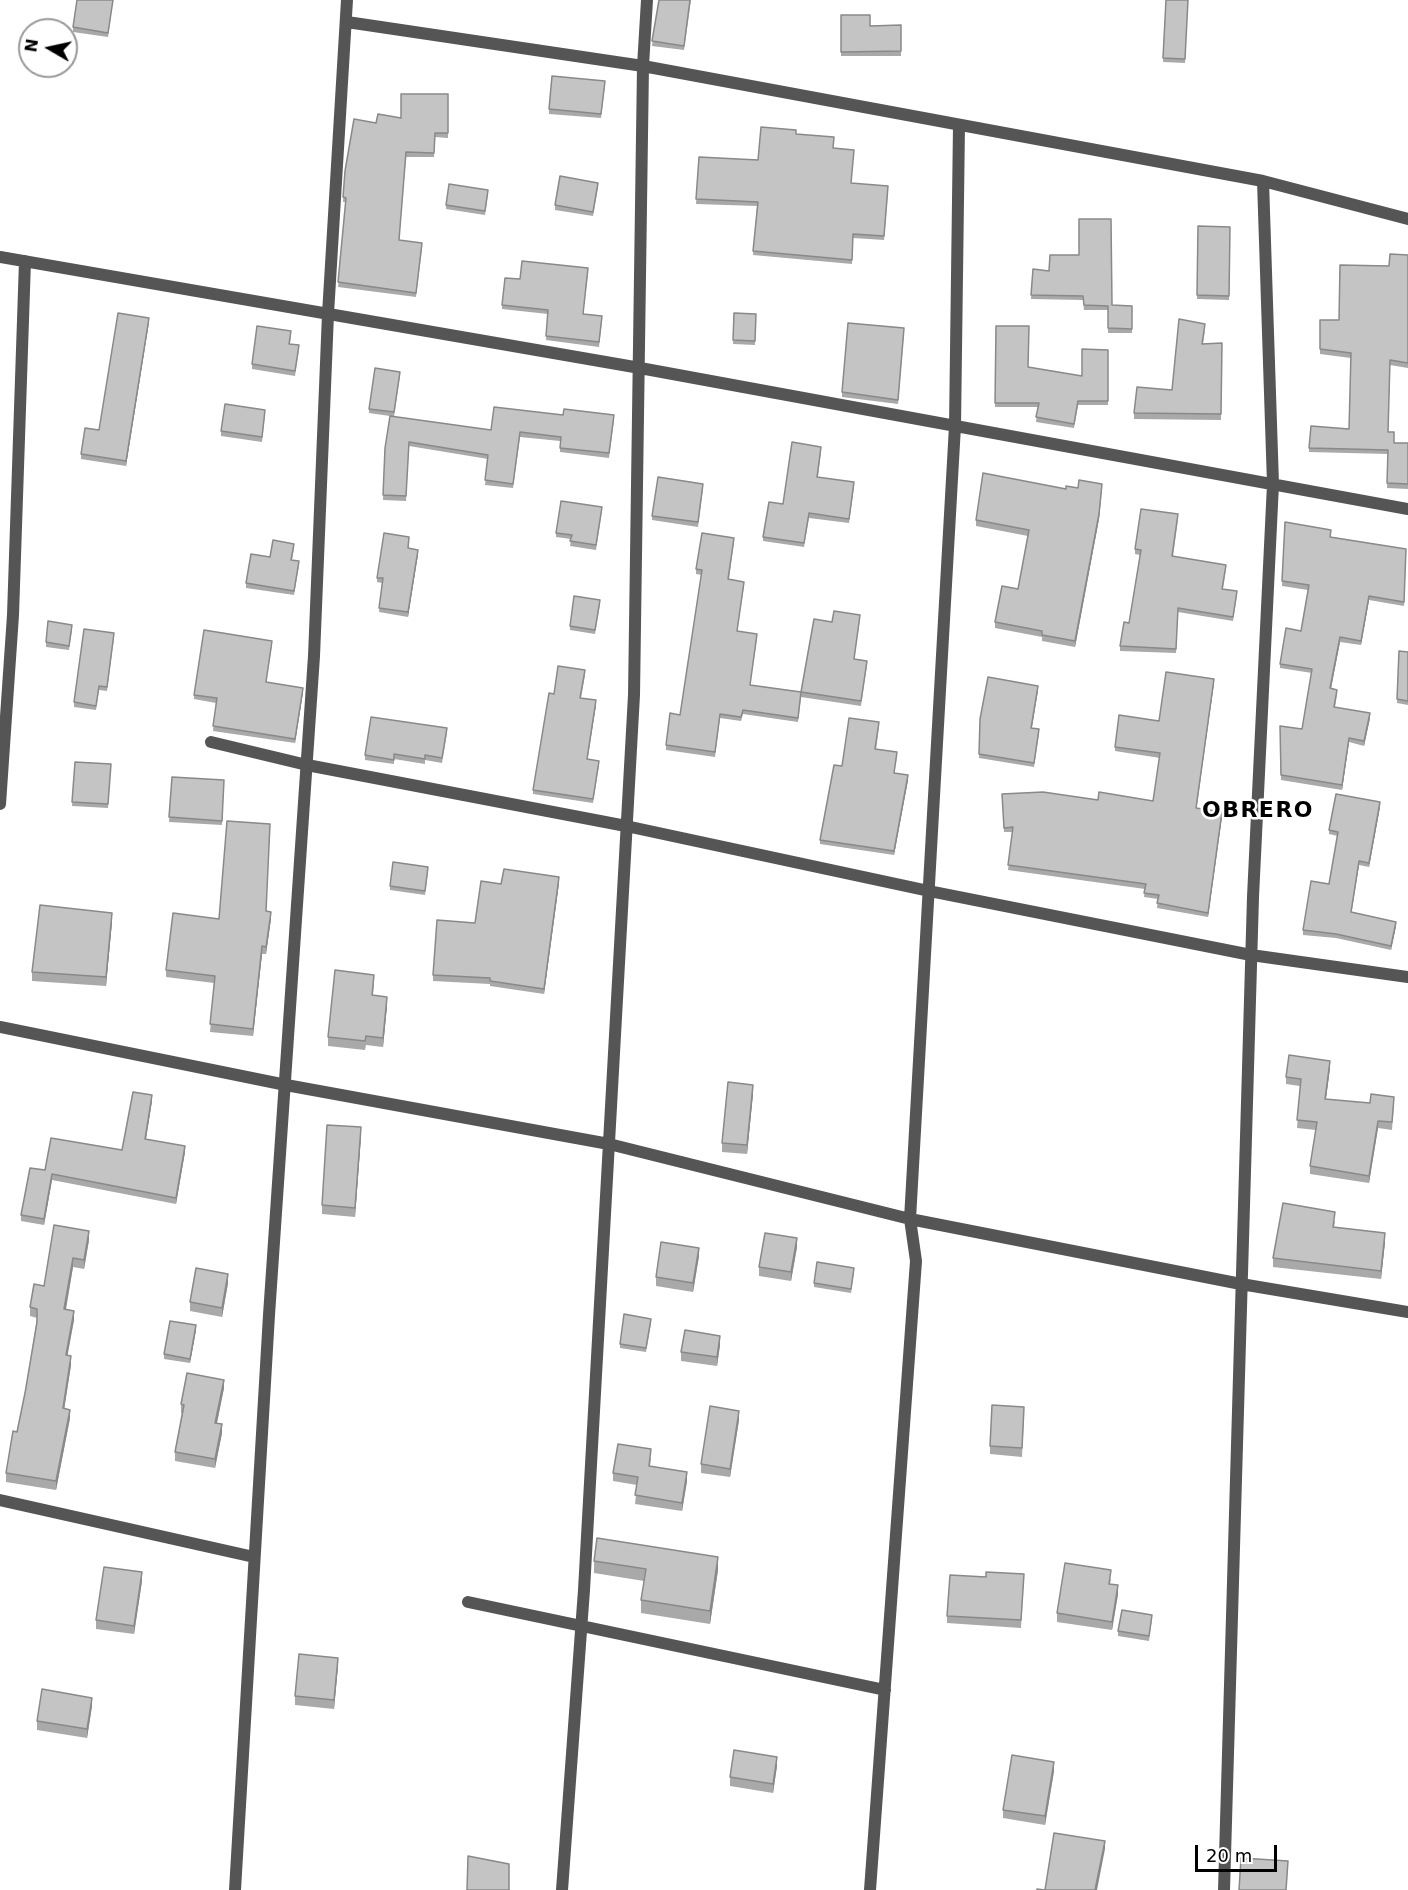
<!DOCTYPE html>
<html>
<head>
<meta charset="utf-8">
<style>
	body { margin:0 }
	#map { position:relative; width:1408px; height:1890px; overflow:hidden; background:#fff; font-family:"DejaVu Sans",sans-serif }
	canvas { display:block }
	.north { position:absolute; left:18px; top:18px; width:60px; height:60px; box-sizing:border-box; background:#fff; border:2px solid #999; border-radius:50%; rotate:279deg; font-size:16px; font-weight:700; line-height:24px; text-align:center; color:#000 }
	.north::after { content:''; display:block; margin:auto; width:21px; height:27px; background:#000; clip-path:polygon(50% 0,100% 100%,50% 72%,0 100%) }
	.scale { position:absolute; left:1195px; top:1845px; width:82px; height:27px; box-sizing:border-box; border:3px solid #000; border-top:0; padding-left:8px; font-size:18px; line-height:21px; white-space:nowrap; color:#000; -webkit-text-stroke:4px #fff; paint-order:stroke }
</style>
</head>
<body>
<div id="map">
<canvas width="1408" height="1890"></canvas>
<div class="north">N</div>
<div class="scale">20 m</div>
</div>
<script>
const g = document.querySelector('canvas').getContext('2d');
g.lineJoin = 'round';
function strokePath(path, color, width, dash) { g.strokeStyle = color; g.lineWidth = width; g.lineCap = dash ? 'butt' : 'round'; g.setLineDash(dash || []); g.stroke(path); }
function fillPath(path, color) { g.fillStyle = color; g.fill(path, 'evenodd'); }
function write(font, color, halo, rows, align = 'center') {
  g.font = font + ' "DejaVu Sans",sans-serif'; g.lineWidth = 5; g.setLineDash([]); g.textBaseline = 'middle'; g.strokeStyle = halo; g.fillStyle = color; for (const [text, x, y, turn = 0] of rows) {
    g.save(); g.translate(x, y); g.rotate((+turn || 0) * Math.PI / 180); g.textAlign = isNaN(turn) ? turn : align; if (halo) g.strokeText(text, 0, 0); g.fillText(text, 0, 0); g.restore();
  }
}
strokePath(new Path2D(`
	M347,22L643,66L1263,181L1408,219
	M959,125L955,426L910,1219L1241,1284L1408,1312
	M0,257L640,368L1408,509
	M211,742L307,765L626,826L929,891L1251,955L1408,977
	M0,804L13,615L25,261
	M0,1027L286,1085L609,1144L910,1219L916,1261L870,1890
	M0,1500L254,1557
	M468,1602L885,1690
	M235,1890L269,1315L314,656L328,314L347,0
	M562,1890L584,1590L634,695L643,66L647,0
	M1224,1890L1253,897L1273,484L1263,181`), '#555', 12);
fillPath(new Path2D(`
	M113,0L108,37L73,32V27Z
	M659,0H691L684,50L652,46Z
	M1166,0H1188L1185,63L1163,62Z
	M841,15L870,26L901,25V56H841Z
	M605,85L601,118L549,114V109Z
	M448,94V138L435,137L434,157H406L399,240L422,248L416,297L338,287L346,202H343L345,171L376,123L401,118Z
	M796,134L834,148L851,183L888,191L884,240L853,238L852,264L753,255L757,206L696,204L699,157L758,160Z
	M598,187L593,216L555,210V205Z
	M488,194L485,215L446,209V205Z
	M1198,226L1230,227L1229,300L1197,299Z
	M1408,255V368L1390,365L1388,432L1394,443H1408V489L1387,488L1388,454L1309,452V448L1349,429L1351,358L1320,354V320H1339L1389,266Z
	M1033,269L1112,305L1132,306V333H1108V310H1084L1083,300L1031,299Z
	M588,273L583,314L602,320L599,347L546,340L548,314L502,309V305L520,279Z
	M734,313L756,314L755,345L733,344Z
	M149,322L126,466L81,459V454L99,430Z
	M996,326L1028,367L1082,376L1108,350V405H1078L1074,428L1036,422L1038,407H995Z
	M1205,330L1203,344L1222,343L1221,420L1134,419V413L1172,390Z
	M904,332L898,404L842,397V392Z
	M291,335L290,344L299,350L295,376L252,369V364Z
	M400,376L394,417L491,430L614,420L609,458L560,452V441L520,437L513,488L485,485L488,459L409,446L406,501L383,500L385,448L390,416L369,413V409Z
	M265,415L262,442L221,436V431Z
	M821,451L818,477L854,487L849,523L809,518L804,547L763,541V537L783,504Z
	M703,488L698,527L652,520V516Z
	M1078,488L1102,489L1099,519L1075,647L1042,641V637L995,628V622L1018,589L1028,536L976,526V520Z
	M602,511L596,550L570,546L571,539L556,537V533Z
	M1178,519L1173,557L1226,569L1223,589L1237,595L1233,621L1178,612L1176,653L1120,651V646L1129,623L1140,555L1135,554V549Z
	M1285,522L1331,537L1406,549L1404,606L1369,600L1361,645L1340,642L1331,689L1337,694L1335,707L1370,718L1364,746L1349,742L1342,790L1281,780L1280,726L1302,729L1312,673L1280,668V664L1301,631L1308,590L1282,586Z
	M409,541L408,548L418,554L408,617L379,612L382,583L377,582V578Z
	M734,542L729,579L744,586L737,631L757,638L750,685L801,692L832,622L860,619L854,659L867,665L861,706L801,697L798,722L743,714L741,721L720,718L715,757L666,750V745L680,715L702,575L696,574V569Z
	M294,548L292,560L299,566L294,595L246,588V583L270,557Z
	M600,604L595,634L570,630V626Z
	M72,630L69,650L46,647V642Z
	M114,638L107,691L99,690L96,710L74,707V702Z
	M272,645L266,682L303,692L295,743L213,731L216,703L194,699V695Z
	M1399,651L1408,652V705L1397,703Z
	M585,675L581,698L596,705L587,759L599,765L593,803L533,794V790L554,694Z
	M1214,683L1196,808L1222,816L1208,917L1157,908L1158,899L1144,897L1145,889L1008,870L1013,832H1004L1002,794L1098,800L1153,801L1160,758L1115,751V747L1159,721Z
	M1038,690L1032,728L1039,734L1034,767L979,758L980,719Z
	M879,726L876,750L897,757L894,773L908,780L894,855L820,844V840L842,766Z
	M447,733L442,763L425,760V764L394,759V764L365,760V755Z
	M75,762L111,764L108,808L72,806Z
	M172,777L224,780L222,825L169,822Z
	M1380,807L1369,867L1359,865L1351,912L1396,926L1391,950L1336,938L1303,935V930L1329,884L1338,836L1329,834V830Z
	M428,871L425,895L390,890V886Z
	M559,883L544,994L490,986V984L433,981V975L475,923L501,884Z
	M266,911L271,919L266,954H262L253,1036L210,1032L214,983L166,977V970L219,919Z
	M112,922L106,986L32,981V972Z
	M374,984L373,995L387,1006L383,1047L366,1045L365,1050L328,1046V1037Z
	M1330,1068L1326,1099L1370,1103L1394,1104L1392,1130L1378,1128L1369,1183L1310,1174V1166L1316,1130L1297,1128L1300,1086L1286,1084V1077Z
	M753,1094L747,1154L722,1152V1143Z
	M152,1101L146,1139L185,1152L176,1204L52,1180L44,1225L21,1221V1215L45,1170L122,1150Z
	M361,1136L355,1217L322,1214V1205Z
	M1335,1221L1334,1228L1385,1242L1381,1279L1273,1267V1258Z
	M89,1240L84,1269L73,1267L66,1310L74,1320L67,1355L71,1365L64,1409L70,1418L56,1490L6,1482V1473L17,1432L25,1393L37,1318L30,1316V1307L44,1286Z
	M797,1247L791,1281L759,1276V1267Z
	M699,1256L693,1292L656,1286V1277Z
	M854,1272L851,1293L814,1287V1283Z
	M228,1283L222,1317L190,1311V1302Z
	M651,1323L646,1352L620,1348V1344Z
	M196,1330L190,1363L164,1359V1354Z
	M720,1345L717,1366L681,1361V1352Z
	M224,1388L217,1423L222,1433L215,1468L175,1461V1452L182,1413H181V1404Z
	M1024,1416L1022,1457L990,1454V1446Z
	M739,1420L730,1477L701,1473V1464Z
	M651,1458L650,1466L687,1481L682,1511L635,1504L637,1485L613,1481V1473Z
	M594,1561L718,1570L710,1624L641,1613V1600L644,1581L594,1573Z
	M1024,1574L1021,1628L947,1623V1616L986,1577Z
	M1111,1579L1110,1584L1118,1594L1112,1630L1057,1622V1613Z
	M142,1581L134,1634L96,1629V1620Z
	M1152,1619L1149,1641L1118,1636V1631Z
	M338,1666L334,1709L295,1705V1696Z
	M92,1706L87,1738L37,1730V1721Z
	M777,1766L773,1793L730,1786V1777Z
	M1054,1771L1045,1825L1003,1818V1810Z`), '#a9a9a9');
fillPath(new Path2D(`
	M149,318V322L126,466V461Z
	M1102,484L1099,519L1075,647V641Z
	M418,550V554L408,617V612Z
	M1369,596V600L1361,645V641Z
	M1340,637V642L1330,693V688Z
	M1214,679V683L1196,812V808Z
	M1038,686V690L1031,732V728Z
	M303,688V692L295,743V739Z
	M596,700V705L587,763V759Z
	M1370,713V718L1364,746V741Z
	M1349,738V742L1342,790V785Z
	M908,775V780L894,855V851Z
	M1380,802V807L1369,867V863Z
	M1222,812V816L1208,917V913Z
	M1359,861V865L1351,916V912Z
	M559,877V883L544,994V989Z
	M271,912V919L266,954V947Z
	M112,913V922L106,986V977Z
	M1396,922V926L1391,950V946Z
	M262,946V954L253,1036V1029Z
	M387,997V1006L383,1047V1038Z
	M1330,1061V1068L1325,1106V1099Z
	M753,1085V1094L747,1154V1145Z
	M152,1095V1101L145,1145V1139Z
	M1378,1121V1128L1369,1183V1176Z
	M361,1127V1136L355,1217V1208Z
	M185,1146V1152L176,1204V1198Z
	M52,1174V1180L44,1225V1219Z
	M89,1231V1240L84,1269V1260Z
	M1385,1233V1242L1381,1279V1271Z
	M797,1238V1247L791,1281V1272Z
	M699,1248V1256L693,1292V1283Z
	M73,1258V1267L64,1318V1309Z
	M228,1274V1283L222,1317V1308Z
	M74,1311V1320L66,1364V1355Z
	M196,1325V1330L190,1363V1359Z
	M720,1336V1345L717,1366V1357Z
	M71,1356V1365L63,1417V1408Z
	M224,1380V1388L215,1432V1423Z
	M70,1410V1418L56,1490V1481Z
	M739,1411V1420L730,1477V1469Z
	M222,1424V1433L215,1468V1459Z
	M687,1472V1481L682,1511V1503Z
	M718,1557V1570L710,1624V1611Z
	M142,1572V1581L134,1634V1626Z
	M1118,1585V1594L1112,1630V1622Z
	M338,1658V1666L334,1709V1700Z
	M92,1698V1706L87,1738V1729Z
	M777,1757V1766L773,1793V1784Z
	M1054,1762V1771L1045,1825V1816Z
	M1105,1841V1849L1097,1890H1095Z`), '#898989');
const building = new Path2D(`
	M77,0H113L108,33L73,27Z
	M659,0H690L684,46L652,41Z
	M1166,0H1188L1185,59L1163,58Z
	M841,15H870V26L901,25V51L841,52Z
	M552,76L605,81L601,114L549,109Z
	M401,94H448V133H435L434,153L406,152L399,240L422,243L416,293L338,282L346,198L343,197L345,171L354,119L376,123L378,114L401,118Z
	M761,127L796,130V134L834,137L833,148L854,150L851,183L888,186L884,236L853,234L852,260L753,251L758,202L696,199L699,157L758,160Z
	M560,176L598,183L593,212L555,205Z
	M449,184L488,190L485,211L446,205Z
	M1079,219H1111L1112,305L1132,306V329L1108,328V306L1084,305L1083,296L1031,295L1033,269L1049,271L1050,255H1079Z
	M1198,226L1230,227L1229,296L1197,295Z
	M1390,254L1408,255V363L1390,360L1388,432H1394V443H1408V484L1387,483L1388,450L1309,448L1311,426L1349,429L1351,353L1320,349V320H1339L1340,265L1389,266Z
	M522,261L588,268L583,314L602,316L599,342L546,336L548,310L502,305L505,278L520,279Z
	M118,313L149,318L126,461L81,454L85,428L99,430Z
	M734,313L756,314L755,341L733,340Z
	M1179,319L1205,324L1202,344L1222,343L1221,414L1134,413L1137,387L1172,390Z
	M848,323L904,328L898,400L842,392Z
	M257,326L291,331L289,344L299,345L295,371L252,364Z
	M996,326H1029L1028,367L1082,376V349L1108,350V401H1078L1074,424L1036,417L1039,403H995Z
	M375,368L400,372L394,412L369,409Z
	M225,404L265,410L262,437L221,431Z
	M494,407L563,415L564,409L614,415L609,453L560,448L561,437L520,432L513,484L485,480L488,455L409,442L406,496L383,495L385,448L390,416L491,430Z
	M792,442L821,447L817,477L854,482L849,519L809,513L804,543L763,537L769,502L783,504Z
	M983,473L1066,489V486L1078,488L1079,480L1102,484L1099,514L1075,641L1042,635V631L995,622L1002,586L1018,589L1029,530L976,520Z
	M658,477L703,484L698,522L652,516Z
	M561,501L602,507L596,545L570,541L572,535L556,533Z
	M1141,509L1178,514L1172,556L1226,565L1222,589L1237,591L1233,617L1178,608L1176,649L1120,646L1124,622L1129,623L1141,550L1135,549Z
	M1285,522L1331,530L1330,537L1406,549L1404,602L1369,596L1361,641L1340,637L1330,688L1337,690L1334,707L1370,713L1364,741L1349,738L1342,785L1281,775L1280,726L1302,729L1312,669L1280,664L1286,628L1301,631L1309,585L1282,581Z
	M384,533L409,537L408,548L418,550L408,612L379,608L383,578H377Z
	M702,533L734,538L728,579L744,582L737,631L757,634L750,685L801,692L798,718L743,710L741,717L720,714L715,752L666,745L670,713L680,715L702,570L696,569Z
	M273,540L294,544L291,560L299,561L294,591L246,583L251,554L270,557Z
	M574,596L600,600L595,630L570,626Z
	M834,611L860,615L854,659L867,661L861,701L801,692L814,619L832,622Z
	M48,621L72,625L69,646L46,642Z
	M84,629L114,633L107,687L99,686L96,706L74,702Z
	M204,630L272,641L266,682L303,688L295,739L213,726L217,698L194,695Z
	M1399,651L1408,652V701L1397,699Z
	M558,666L585,670L580,698L596,700L587,759L599,761L593,799L533,790L549,693L554,694Z
	M1166,672L1214,679L1196,808L1222,812L1208,913L1157,903L1159,895L1144,893L1146,884L1008,865L1013,827L1004,828L1002,794L1043,792L1098,800L1099,792L1153,801L1160,753L1115,747L1119,715L1159,721Z
	M988,677L1038,686L1031,728L1039,729L1034,763L979,754L980,719Z
	M371,717L447,728L442,758L425,755V759L394,754V760L365,755Z
	M849,718L879,722L875,749L897,752L894,773L908,775L894,851L820,840L834,765L842,766Z
	M75,762L111,764L108,804L72,802Z
	M172,777L224,780L222,821L169,817Z
	M1336,794L1380,802L1369,863L1359,861L1351,912L1396,922L1391,946L1336,934L1303,930L1311,881L1329,884L1338,832L1329,830Z
	M227,821L270,824L266,911L271,912L266,947L262,946L253,1029L210,1024L215,976L166,970L173,913L219,919Z
	M393,862L428,867L425,891L390,886Z
	M504,869L559,877L544,989L490,981V978L433,975L437,920L475,923L481,881L501,884Z
	M40,905L112,913L106,977L32,972Z
	M335,970L374,975L372,995L387,997L383,1038L366,1036L365,1041L328,1037Z
	M1289,1055L1330,1061L1325,1099L1370,1103L1371,1094L1394,1097L1392,1122L1378,1121L1369,1176L1310,1166L1317,1122L1297,1120L1301,1079L1286,1077Z
	M728,1082L753,1085L747,1145L722,1143Z
	M133,1092L152,1095L145,1139L185,1146L176,1198L52,1174L44,1219L21,1215L30,1168L45,1170L51,1138L122,1150Z
	M327,1125L361,1127L355,1208L322,1205Z
	M1283,1203L1335,1212L1333,1227L1385,1233L1381,1271L1273,1258Z
	M54,1225L89,1231L84,1260L73,1258L64,1309L74,1311L66,1355L71,1356L63,1408L70,1410L56,1481L6,1473L13,1431L17,1432L25,1393L37,1322V1309L30,1307L34,1284L44,1286Z
	M765,1233L797,1238L791,1272L759,1267Z
	M661,1242L699,1248L693,1283L656,1277Z
	M817,1262L854,1268L851,1289L814,1283Z
	M196,1268L228,1274L222,1308L190,1302Z
	M624,1314L651,1319L646,1348L620,1344Z
	M170,1321L196,1325L190,1359L164,1354Z
	M685,1330L720,1336L717,1357L681,1352Z
	M187,1373L224,1380L215,1423L222,1424L215,1459L175,1452L184,1405L181,1404Z
	M992,1405L1024,1407L1022,1448L990,1446Z
	M710,1406L739,1411L730,1469L701,1464Z
	M618,1444L651,1449L649,1466L687,1472L682,1503L635,1495L638,1477L613,1473Z
	M597,1538L718,1557L710,1611L641,1600L646,1569L594,1561Z
	M1065,1563L1111,1570L1109,1584L1118,1585L1112,1622L1057,1613Z
	M104,1567L142,1572L134,1626L96,1620Z
	M986,1572L1024,1574L1021,1620L947,1616L950,1575L986,1577Z
	M1122,1610L1152,1615L1149,1636L1118,1631Z
	M299,1654L338,1658L334,1700L295,1696Z
	M42,1689L92,1698L87,1729L37,1721Z
	M734,1750L777,1757L773,1784L730,1777Z
	M1012,1755L1054,1762L1045,1816L1003,1810Z
	M1054,1833L1105,1841L1095,1890H1037V1889L1045,1890Z
	M468,1856L509,1864V1890H467Z
	M1241,1858L1288,1861L1286,1890H1239Z`);
fillPath(building, '#c4c4c4');
strokePath(building, '#898989', 1.5);
g.letterSpacing = '1.5px';
write('bold 22px', '#000', '#fff', [
	["OBRERO",1258,811]
]);
g.letterSpacing = '0px';
</script>
</body>
</html>
